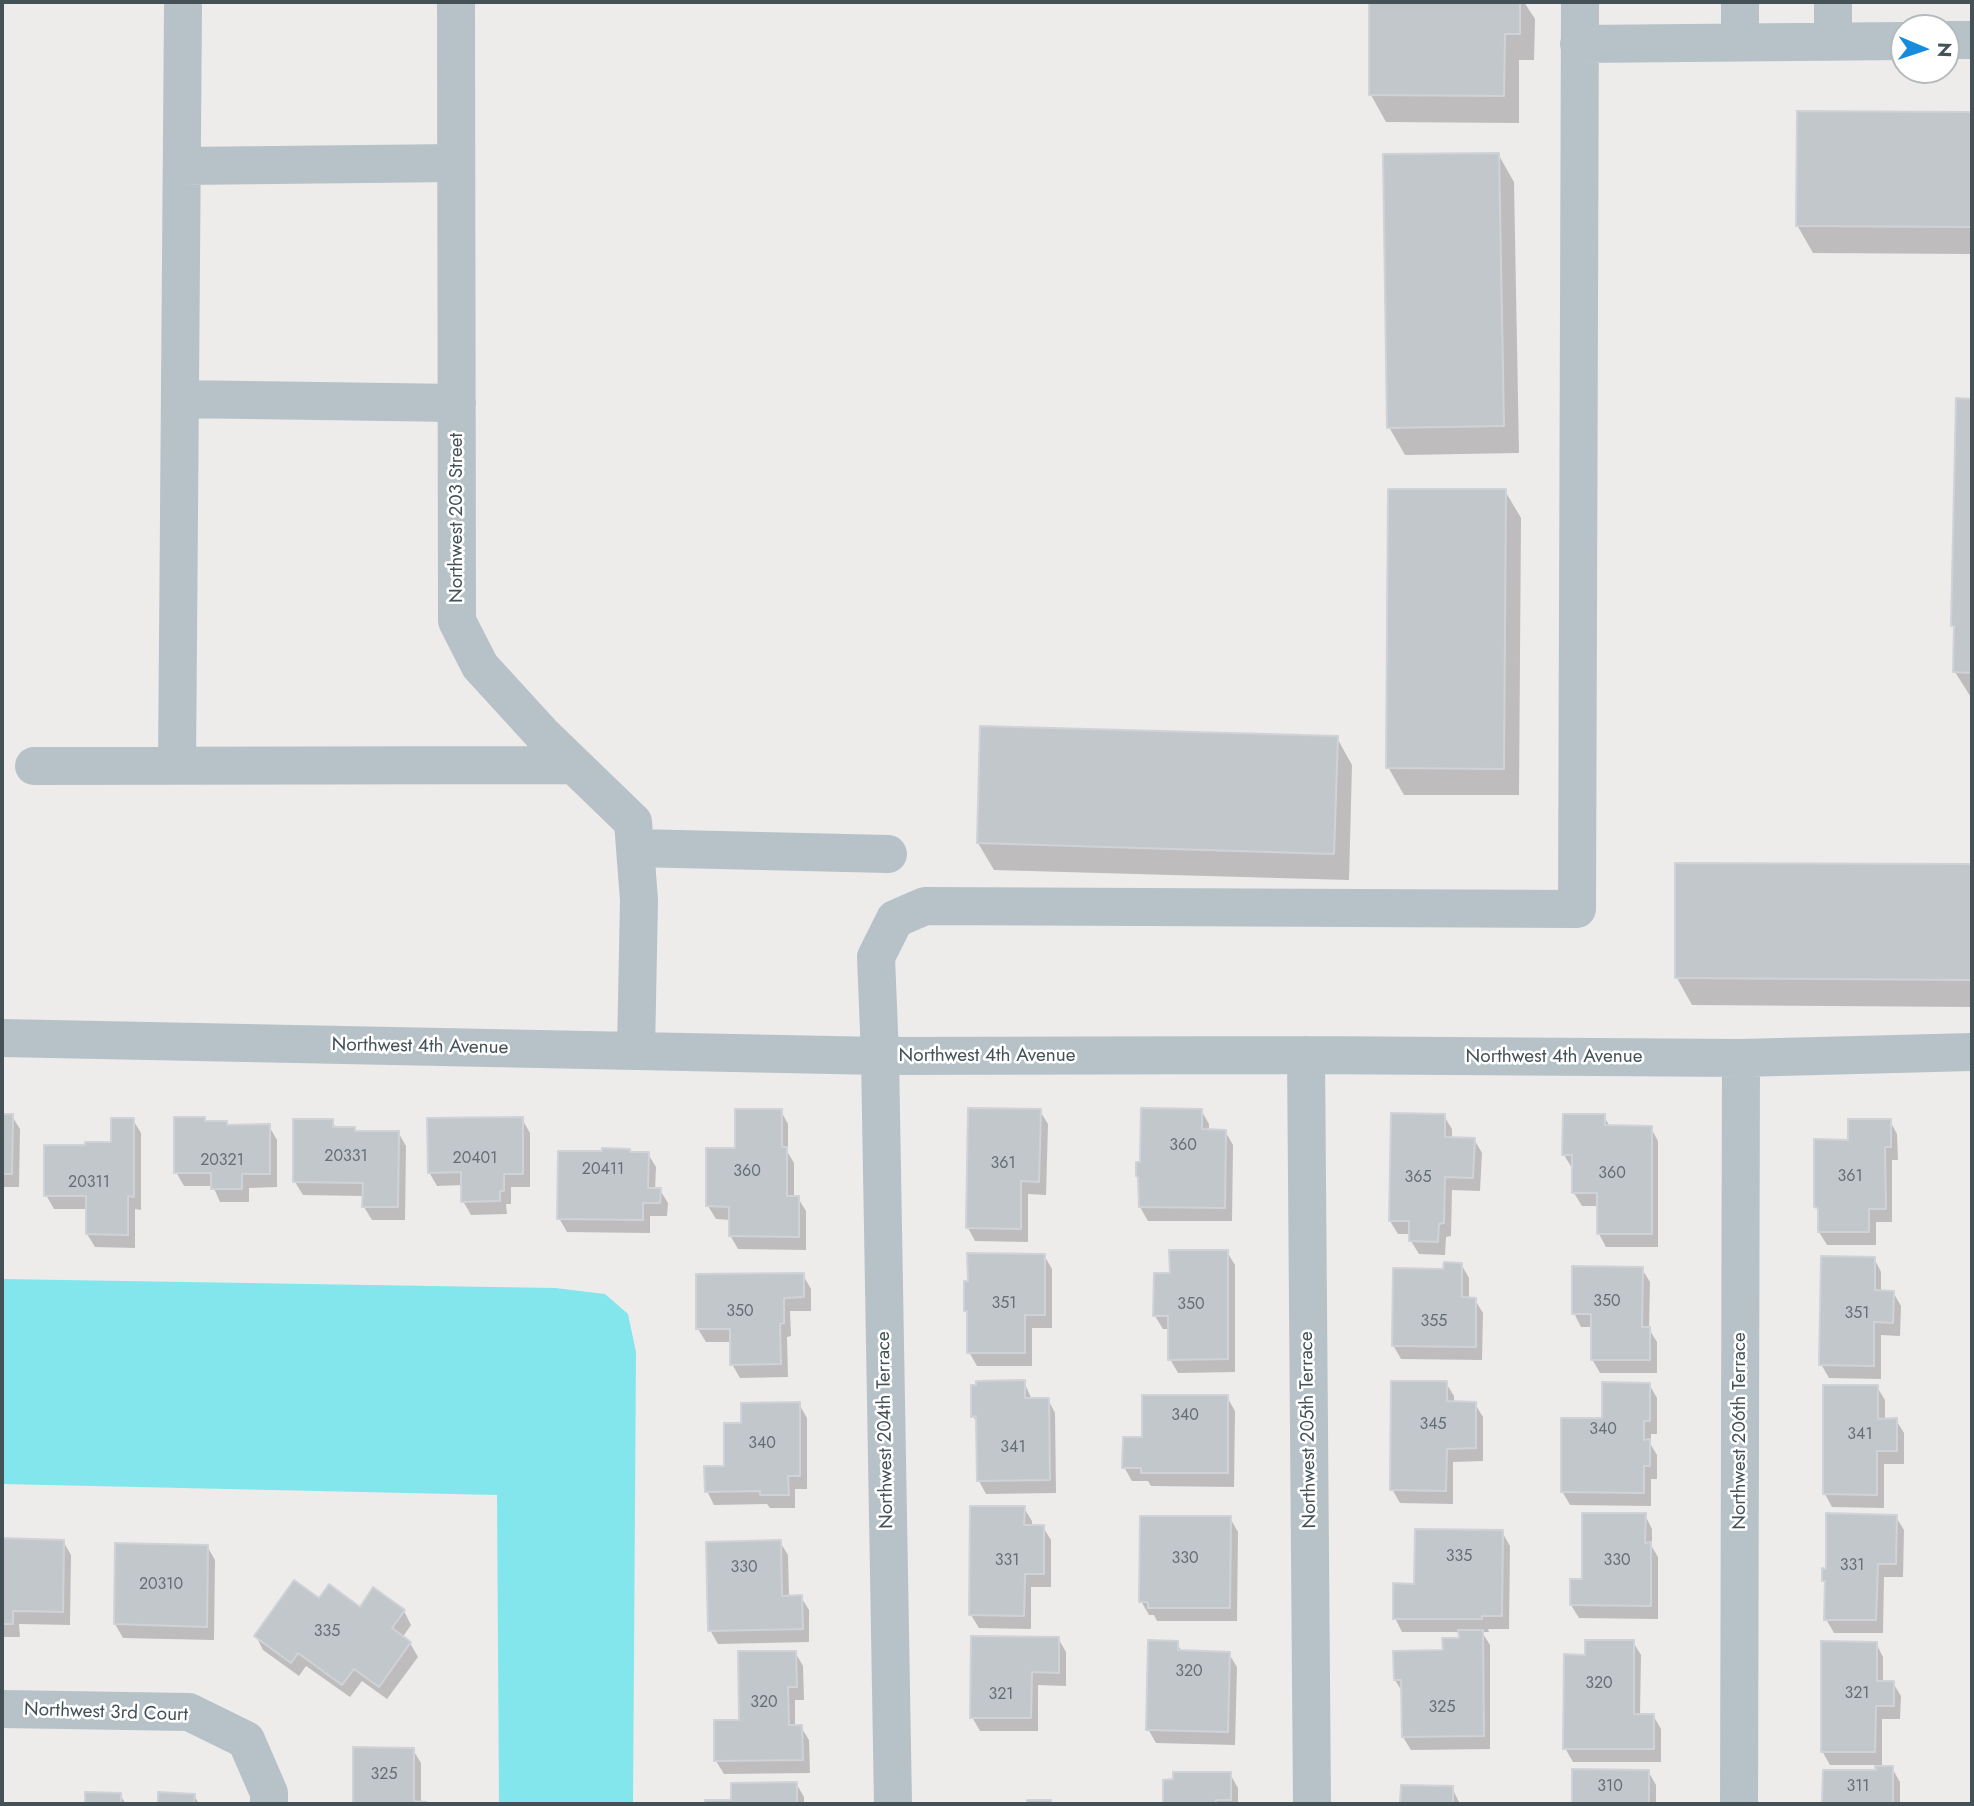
<!DOCTYPE html>
<html>
<head>
<meta charset="utf-8">
<style>
	body { margin:0 }
	#map { position:relative; width:1974px; height:1806px; overflow:hidden; background:#eeebeb; font-family:Jost,sans-serif }
	canvas { display:block }
	.frame { position:absolute; inset:0; border:4px solid #445258; pointer-events:none }
	.north { position:absolute; left:1890px; top:14px; width:70px; height:70px; box-sizing:border-box; background:#fff; border:2px solid #b4babc; border-radius:50%; rotate:92deg; font-size:19px; font-weight:700; line-height:28px; text-align:center; color:#445258 }
	.north::after { content:''; display:block; margin:auto; width:24px; height:32px; background:#178bdc; clip-path:polygon(50% 0,100% 100%,50% 72%,0 100%) }
</style>
</head>
<body>
<div id="map">
<canvas width="1974" height="1806"></canvas>
<div class="frame"></div>
<div class="north">N</div>
</div>
<script>
const g = document.querySelector('canvas').getContext('2d');
g.lineJoin = 'round';
function fillPath(path, color) { g.fillStyle = color; g.fill(path, 'evenodd'); }
function strokePath(path, color, width, dash) { g.strokeStyle = color; g.lineWidth = width; g.lineCap = dash ? 'butt' : 'round'; g.setLineDash(dash || []); g.stroke(path); }
function write(font, color, halo, rows, align = 'center') {
  g.font = font + ' Jost,sans-serif'; g.lineWidth = 5; g.setLineDash([]); g.textBaseline = 'middle'; g.strokeStyle = halo; g.fillStyle = color; for (const [text, x, y, turn = 0] of rows) {
    g.save(); g.translate(x, y); g.rotate((+turn || 0) * Math.PI / 180); g.textAlign = isNaN(turn) ? turn : align; if (halo) g.strokeText(text, 0, 0); g.fillText(text, 0, 0); g.restore();
  }
}
fillPath(new Path2D(`
	M2,1279L555,1288L605,1294L628,1314L636,1352L633,1804H499L497,1495L2,1484Z`), '#83e6ec');
fillPath(new Path2D(`
	M1371,2H1524L1535,19L1534,60H1519V123L1386,122L1371,95Z
	M1798,113L1972,114V254L1813,253L1797,225Z
	M1498,154L1514,182L1519,453L1405,455L1389,427Z
	M1957,400H1972V699L1955,672L1956,630L1953,625Z
	M1505,491L1521,518L1519,795H1404L1388,767Z
	M1337,738L1352,765L1349,880L994,870L978,843Z
	M1677,864L1972,866V1007L1692,1005L1677,978Z
	M1201,1110L1209,1124V1131H1225L1233,1145L1232,1221H1148L1140,1207L1142,1164Z
	M781,1111L788,1124V1153L794,1163V1198H798L806,1211V1250L738,1249L730,1235L731,1220L716,1219L708,1206L737,1150Z
	M1040,1111L1048,1124L1046,1195L1028,1194V1242L975,1241L968,1228Z
	M2,1116H12L20,1129L19,1187H2Z
	M1444,1116L1452,1129V1139H1474L1482,1153L1480,1191L1452,1190L1451,1236L1446,1237L1445,1255L1419,1254L1411,1241V1234H1398L1390,1221Z
	M1604,1116L1610,1127L1651,1128L1658,1141V1247H1606L1599,1234V1206H1582L1574,1193V1168H1572L1564,1155Z
	M204,1119L206,1123L226,1122L228,1126H269L277,1140V1187L249,1188V1202H220L213,1186H184L176,1172Z
	M522,1119L530,1133V1187H511V1204H506L507,1214L471,1215L463,1201V1185L437,1186L429,1172Z
	M133,1120L141,1133V1210L135,1209V1248L95,1247L87,1234V1209H54L46,1195L113,1144Z
	M332,1121L336,1128H354L356,1132H398L406,1146L405,1220H372L364,1207V1196L303,1195L295,1182Z
	M1890,1121L1897,1134L1898,1160H1892V1222H1876V1245H1827L1819,1232L1820,1213L1816,1207L1850,1141Z
	M629,1151L631,1153L648,1154L656,1167L655,1190H660L668,1203L667,1216H650V1233L567,1232L559,1218Z
	M1227,1252L1235,1265V1372L1178,1373L1170,1359V1329H1163L1155,1316L1172,1274Z
	M1044,1255L1052,1269V1328H1032V1366H977L969,1352V1316L966,1311V1283Z
	M1874,1258L1881,1272V1292H1893L1901,1306L1900,1336L1881,1335V1379L1829,1378L1821,1364Z
	M1461,1264L1469,1278V1299L1475,1300L1483,1313L1482,1360L1401,1359L1393,1345L1445,1271Z
	M1642,1269L1650,1282L1649,1329L1657,1342V1373H1600L1592,1359L1593,1327H1581L1574,1313Z
	M803,1275L811,1289V1311H790L791,1336L787,1337L788,1377L740,1378L732,1364V1342H706L698,1329Z
	M1024,1382L1032,1400L1048,1399L1055,1413L1056,1493L986,1494L979,1481L978,1425L973,1416Z
	M1446,1383L1454,1396V1403L1475,1404L1483,1417V1461L1453,1462V1504L1400,1503L1392,1489Z
	M1649,1384L1657,1398V1434H1651V1445L1657,1455V1479H1651V1506L1570,1505L1562,1491L1604,1420Z
	M1877,1387L1885,1400V1420H1896L1904,1433V1464H1884V1508L1832,1507L1825,1494Z
	M1227,1397L1235,1411L1234,1487L1151,1486L1148,1481H1132L1124,1467L1144,1439Z
	M799,1404L807,1418V1489H795V1508H770L767,1504L714,1505L707,1491L726,1468L743,1425Z
	M1024,1508L1032,1521V1527H1043L1051,1540V1587H1031V1629L979,1628L971,1615Z
	M1645,1515L1652,1529V1547L1658,1557V1619L1579,1618L1571,1605L1584,1581Z
	M1896,1517L1904,1530L1903,1577H1884L1883,1633H1834L1826,1619V1586L1823,1581L1828,1570Z
	M1230,1518L1238,1532L1237,1621H1157L1154,1615H1149L1141,1601Z
	M1502,1532L1510,1546L1509,1629H1488L1489,1632H1482L1490,1645V1749L1411,1750L1403,1737V1693L1395,1680L1444,1652L1460,1639V1632H1402L1395,1618L1416,1586Z
	M2,1540L63,1541L71,1555L70,1625L19,1624L20,1637H2Z
	M780,1542L788,1555L789,1597H801L809,1610V1642L718,1644L710,1630Z
	M207,1546L215,1560L214,1640L123,1638L115,1624Z
	M319,1600L360,1609L404,1611L411,1625L402,1638L410,1643L418,1657L387,1699L362,1681L350,1697L306,1666L299,1676L263,1650L256,1636Z
	M1058,1638L1066,1652V1686L1038,1685V1731H980L972,1717Z
	M1633,1642L1641,1655L1640,1715H1653L1661,1729V1762H1573L1565,1748L1587,1656Z
	M1177,1643L1182,1652L1229,1654L1237,1667L1235,1745L1156,1743L1148,1729Z
	M1876,1643L1883,1657V1683H1893L1901,1696L1900,1719H1882V1768H1892L1900,1782V1804H1824V1771L1878,1772L1877,1765H1830L1822,1751Z
	M795,1652L803,1666L804,1700H795V1727H801L809,1740L810,1773L724,1774L716,1761L741,1722Z
	M355,1749L413,1750L421,1763V1803L426,1804H355Z
	M1574,1770L1648,1771L1656,1785V1804H1574Z
	M1230,1774L1238,1788V1804H1164L1165,1781Z
	M796,1783L804,1797V1804H707V1802H732Z
	M1402,1787L1452,1788L1460,1804H1402Z
	M87,1794L120,1795L126,1804H87Z
	M160,1794L194,1795L199,1804H159Z`), '#0003');
const building = new Path2D(`
	M1369,2H1520V34H1505L1504,96L1369,95Z
	M1797,111L1972,112V227L1796,226Z
	M1499,153L1504,426L1387,428L1383,154Z
	M1956,398L1972,399V673L1953,672L1954,626H1951Z
	M1388,489H1506L1504,769L1386,768Z
	M980,726L1338,736L1334,854L977,843Z
	M1675,863L1972,864V980L1675,978Z
	M968,1108L1041,1109L1039,1182L1021,1181V1229L966,1228Z
	M1141,1108L1202,1109V1129L1226,1130L1225,1208L1139,1207L1138,1177L1136,1176V1162H1140Z
	M735,1109H782V1147H787V1196H799V1237L729,1236V1207L706,1206V1148H735Z
	M1391,1113L1445,1114V1137L1475,1138L1473,1178L1445,1177L1444,1223L1439,1224L1438,1242L1409,1241V1221H1389Z
	M2,1114H13L12,1174H2Z
	M1563,1114H1605V1125L1652,1126V1234H1597V1193H1572V1155H1562Z
	M174,1117H205V1121H227V1125L270,1124V1174H242V1189H211V1173H174Z
	M523,1117V1174H504V1191H500V1201L461,1202V1172L428,1173L427,1118Z
	M111,1118H134V1197L128,1196V1235L86,1234V1196H44V1145H85V1142H111Z
	M293,1119H333V1127H355V1131H399L398,1207H362L363,1183L293,1182Z
	M1848,1119H1891V1147H1885L1886,1209H1869V1232H1818V1208L1814,1207V1139L1848,1140Z
	M602,1148L630,1149V1152H649L648,1188H661L660,1203H643V1220L557,1219L558,1151H602Z
	M1169,1250H1228V1359L1168,1360V1316H1153L1154,1273H1170Z
	M967,1253L1045,1254V1315H1025V1353H967V1311H964V1281H968Z
	M1821,1256L1875,1257V1290L1894,1291L1893,1323L1874,1322V1366L1819,1365Z
	M1444,1262L1462,1263V1297L1476,1298V1347L1392,1346L1393,1268L1443,1269Z
	M1572,1266L1643,1267L1642,1327H1650V1360H1591V1314H1572Z
	M804,1273V1297L784,1298V1323L780,1324L781,1364L730,1365V1329H696V1274Z
	M1025,1380V1398H1049L1050,1480L977,1481L976,1416L971,1417V1385H976V1381Z
	M1391,1381H1447V1401L1476,1402V1448L1447,1449L1446,1491L1390,1490Z
	M1602,1382L1650,1383V1421H1644V1440L1650,1439V1466H1644V1493L1561,1492V1418H1602Z
	M1823,1385H1878V1419L1897,1418V1451H1877V1495L1823,1494Z
	M1142,1395H1228V1473H1141V1468H1122L1123,1437H1142Z
	M800,1402V1476H788L789,1495H760V1491L705,1492L704,1466H724V1423H741V1403Z
	M970,1506H1025L1024,1525H1044V1574H1025L1024,1616L969,1615Z
	M1582,1513H1646L1645,1543L1651,1542V1606L1570,1605V1579H1582Z
	M1826,1513L1897,1515L1896,1564H1878L1876,1620H1824L1825,1581H1822V1568L1826,1569Z
	M1140,1516H1231L1230,1608H1148V1602H1139Z
	M1415,1529L1503,1530L1502,1616H1482V1619H1393V1583L1414,1584Z
	M2,1538L64,1540L63,1612L13,1611V1624H2Z
	M781,1540L782,1596L802,1595L803,1629L708,1631L706,1542Z
	M115,1543L208,1545L207,1627L114,1624Z
	M294,1580L319,1598L329,1584L360,1607L373,1587L405,1610L392,1628L411,1642L379,1687L354,1669L342,1685L298,1653L291,1663L254,1636Z
	M1458,1630H1483L1484,1736L1402,1737L1401,1680H1394L1393,1651L1443,1650L1442,1638H1459Z
	M971,1636L1059,1637V1673L1032,1672L1031,1718H970Z
	M1148,1640L1178,1641V1650L1230,1652L1228,1732L1146,1730Z
	M1585,1640H1634V1714H1654V1749H1563L1564,1654L1585,1655Z
	M1821,1641L1877,1642V1681H1894V1706H1876L1875,1752H1821Z
	M738,1651H796L797,1687H788L789,1725H802L803,1760L714,1761V1720H739Z
	M353,1747L414,1748V1801L426,1802V1804H353Z
	M1875,1766H1893V1804H1822L1823,1770H1876Z
	M1572,1769L1649,1770V1804H1572Z
	M1173,1772H1231V1800H1216V1804H1163V1780L1173,1779Z
	M797,1782V1804H705V1800H731V1783Z
	M1401,1785L1453,1786V1804H1400Z
	M85,1792L121,1793V1804H85Z
	M158,1792L195,1794L194,1804H158Z
	M1027,1800H1051V1804H1027Z`);
fillPath(building, '#c2c7cb');
strokePath(building, '#cfd2d7', 2);
strokePath(new Path2D(`
	M456,2L457,621L480,666L544,736L633,822L639,900L636,1051
	M1946,40H1972
	M1833,41V2
	M1740,42V2
	M1579,44L1904,41
	M182,166L456,163
	M180,399L457,403
	M177,765L183,7
	M34,766L574,765
	M635,848L888,854
	M2,1038L880,1056L1306,1055L1741,1058L1972,1052
	M1306,1055L1312,1804
	M2,1709L189,1712L246,1740L269,1793V1804
	M893,1804L880,1056L876,957L895,919L925,906L1577,909L1580,2
	M1739,1804L1741,1058`), '#b6c2c8', 38);
write('16px', '#646f75', null, [
	["360",1183,1146],
	["20331",346,1157],
	["20401",475,1159],
	["20321",222,1161],
	["361",1003,1164],
	["20411",603,1170],
	["360",747,1172],
	["360",1612,1174],
	["361",1850,1177],
	["365",1418,1178],
	["20311",89,1183],
	["350",1607,1302],
	["351",1004,1304],
	["350",1191,1305],
	["350",740,1312],
	["351",1857,1314],
	["355",1434,1322],
	["340",1185,1416],
	["345",1433,1425],
	["340",1603,1430],
	["341",1860,1435],
	["340",762,1444],
	["341",1013,1448],
	["335",1459,1557],
	["330",1185,1559],
	["331",1007,1561],
	["330",1617,1561],
	["331",1852,1566],
	["330",744,1568],
	["20310",161,1585],
	["335",327,1632],
	["320",1189,1672],
	["320",1599,1684],
	["321",1857,1694],
	["321",1001,1695],
	["320",764,1703],
	["325",1442,1708],
	["325",384,1775],
	["310",1610,1787],
	["311",1858,1787]
]);
write('19px', '#445258', '#fff', [
	["Northwest 203 Street",457,518,-90],
	["Northwest 4th Avenue",420,1047,1],
	["Northwest 4th Avenue",987,1056],
	["Northwest 4th Avenue",1554,1057],
	["Northwest 204th Terrace",886,1430,-91],
	["Northwest 205th Terrace",1309,1430,-91],
	["Northwest 206th Terrace",1740,1431,-90],
	["Northwest 3rd Court",106,1713,2]
]);
</script>
</body>
</html>
